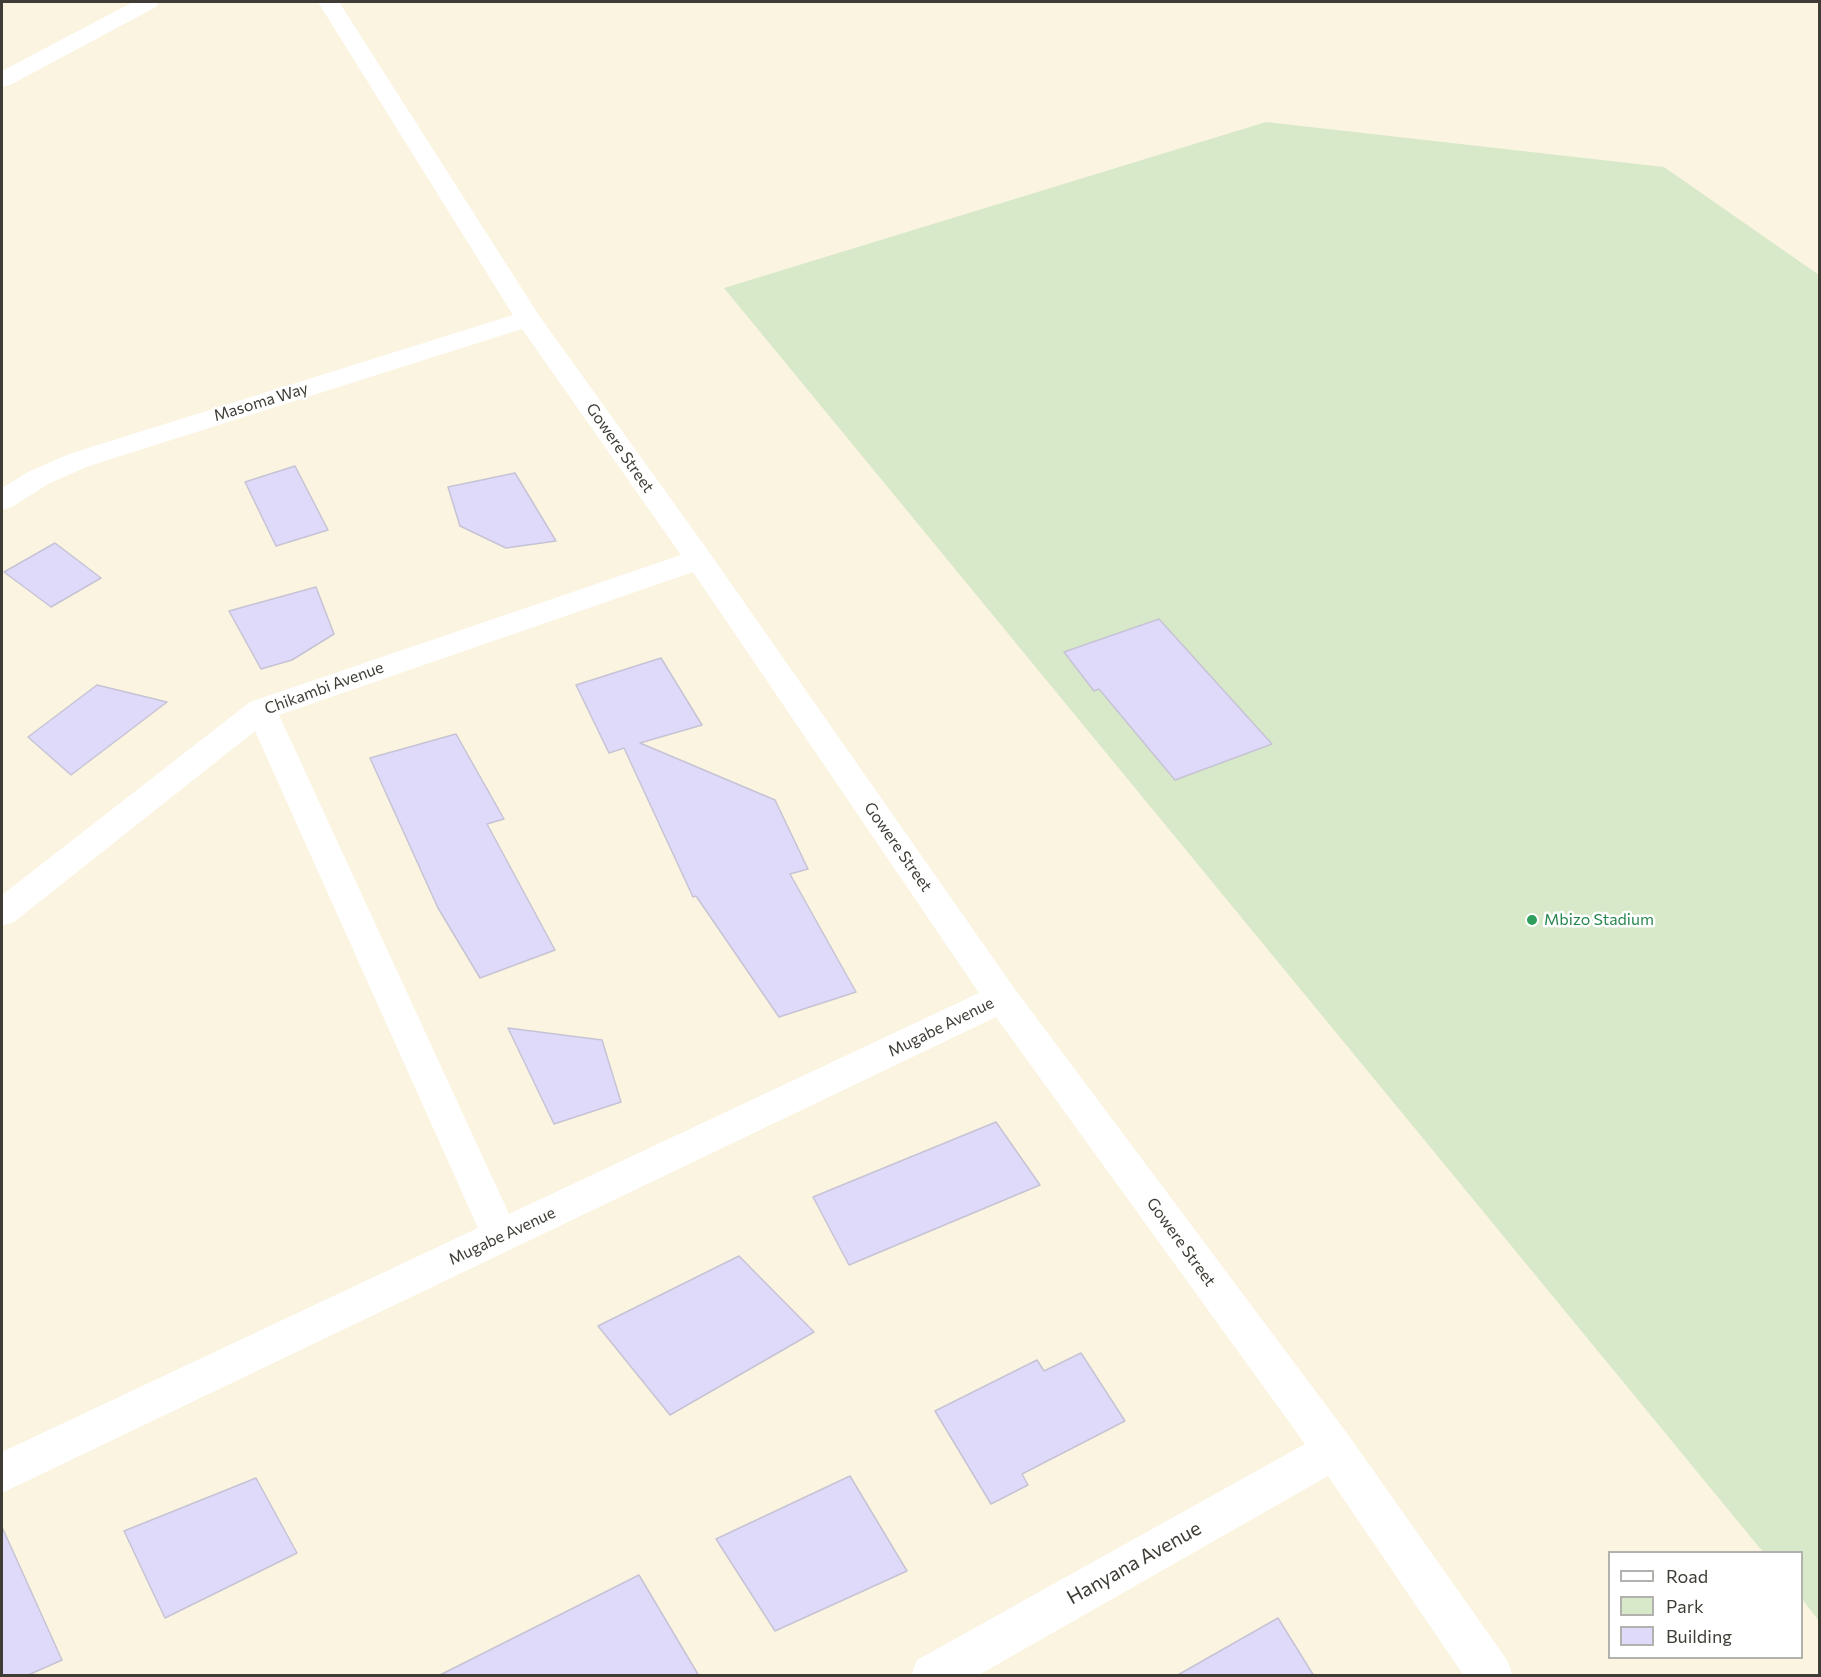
<!DOCTYPE html>
<html>
<head>
<meta charset="utf-8">
<style>
	body { margin:0 }
	#map { position:relative; width:1821px; height:1677px; overflow:hidden; background:#fbf4e1; font-family:Commissioner,sans-serif }
	canvas { display:block }
	.frame { position:absolute; inset:0; border:3px solid #3e3c34; pointer-events:none }
	.legend { position:absolute; left:1608px; top:1551px; width:195px; height:108px; box-sizing:border-box; background:#fff; border:2px solid #b2b1ae; margin:0; padding:8px 10px; list-style:none; font-size:18px; color:#3e3c34 }
	.legend li { display:flex; align-items:center; gap:12px; height:30px }
	.legend b { width:30px; border:2px solid #b2b1ae }
</style>
</head>
<body>
<div id="map">
<canvas width="1821" height="1677"></canvas>
<div class="frame"></div>
<ul class="legend">
<li><b style="height:8px;background:#fff"></b>Road</li>
<li><b style="height:16px;background:#d8e9c9"></b>Park</li>
<li><b style="height:16px;background:#e0dafa"></b>Building</li>
</ul>
</div>
<script>
const g = document.querySelector('canvas').getContext('2d');
g.lineJoin = 'round';
function fillPath(path, color) { g.fillStyle = color; g.fill(path, 'evenodd'); }
function strokePath(path, color, width, dash) { g.strokeStyle = color; g.lineWidth = width; g.lineCap = dash ? 'butt' : 'round'; g.setLineDash(dash || []); g.stroke(path); }
function write(font, color, halo, rows, align = 'center') {
  g.font = font + ' Commissioner,sans-serif'; g.lineWidth = 5; g.setLineDash([]); g.textBaseline = 'middle'; g.strokeStyle = halo; g.fillStyle = color; for (const [text, x, y, turn = 0] of rows) {
    g.save(); g.translate(x, y); g.rotate((+turn || 0) * Math.PI / 180); g.textAlign = isNaN(turn) ? turn : align; if (halo) g.strokeText(text, 0, 0); g.fillText(text, 0, 0); g.restore();
  }
}
fillPath(new Path2D(`
	M1266,122L1664,167L1819,275V1621L1802,1599V1552H1763L724,288Z`), '#d8e9c9');
const building = new Path2D(`
	M295,466L328,530L276,546L245,482Z
	M515,473L556,541L506,548L460,526L448,487Z
	M55,543L101,578L51,607L4,572Z
	M316,587L334,634L292,660L261,669L229,611Z
	M1159,619L1272,744L1175,780L1099,689L1094,691L1064,652Z
	M661,658L702,725L640,743L775,800L808,869L790,874L856,992L779,1017L696,896L693,897L624,748L609,753L576,685Z
	M97,685L167,702L71,775L28,737Z
	M456,734L504,819L487,824L555,950L480,978L438,908L370,758Z
	M508,1028L602,1040L621,1102L554,1124Z
	M996,1122L1040,1185L849,1265L813,1197Z
	M739,1256L814,1332L670,1415L598,1326Z
	M1081,1353L1125,1421L1022,1474L1028,1485L991,1504L935,1411L1037,1360L1044,1371Z
	M850,1476L907,1571L775,1631L716,1539Z
	M256,1478L297,1553L165,1618L124,1531Z
	M2,1527L62,1660L26,1676H2Z
	M639,1575L699,1676H438Z
	M1278,1618L1314,1676H1176Z`);
fillPath(building, '#e0dafa');
strokePath(building, '#c6c3d5', 1.5);
fillPath(new Path2D(`
	M133,2H159L156,7L10,85L2,87V71Z
	M318,2H339L540,317L709,552L1014,988L1349,1436L1507,1660L1513,1676H1464L1328,1476L977,1676H911L917,1660L1305,1444L996,1017L2,1493V1452L478,1228L255,731L14,922L2,926V895L250,702L681,555L522,329L89,466L48,484L12,507L2,510V488L28,472L69,454L513,315ZM693,572L979,993L509,1214L279,715Z`), '#fff');
for (const [x, y, r, color] of [
	[1532,920,6,"#2e9e5b"]
]) { const dot = new Path2D(); dot.arc(x, y, r, 0, 2 * Math.PI); g.fillStyle = color; g.fill(dot); strokePath(dot, '#fff', 2); }
write('16px', '#3e3c34', '#fff', [
	["Masoma Way",261,402,-17],
	["Gowere Street",620,448,55],
	["Chikambi Avenue",324,688,-20],
	["Gowere Street",898,847,55],
	["Mugabe Avenue",941,1027,-26],
	["Mugabe Avenue",502,1236,-25],
	["Gowere Street",1181,1242,54]
]);
write('16px', '#27864d', '#fff', [
	["Mbizo Stadium",1544,920]
], 'left');
write('20px', '#3e3c34', '#fff', [
	["Hanyana Avenue",1134,1563,-29]
]);
</script>
</body>
</html>
